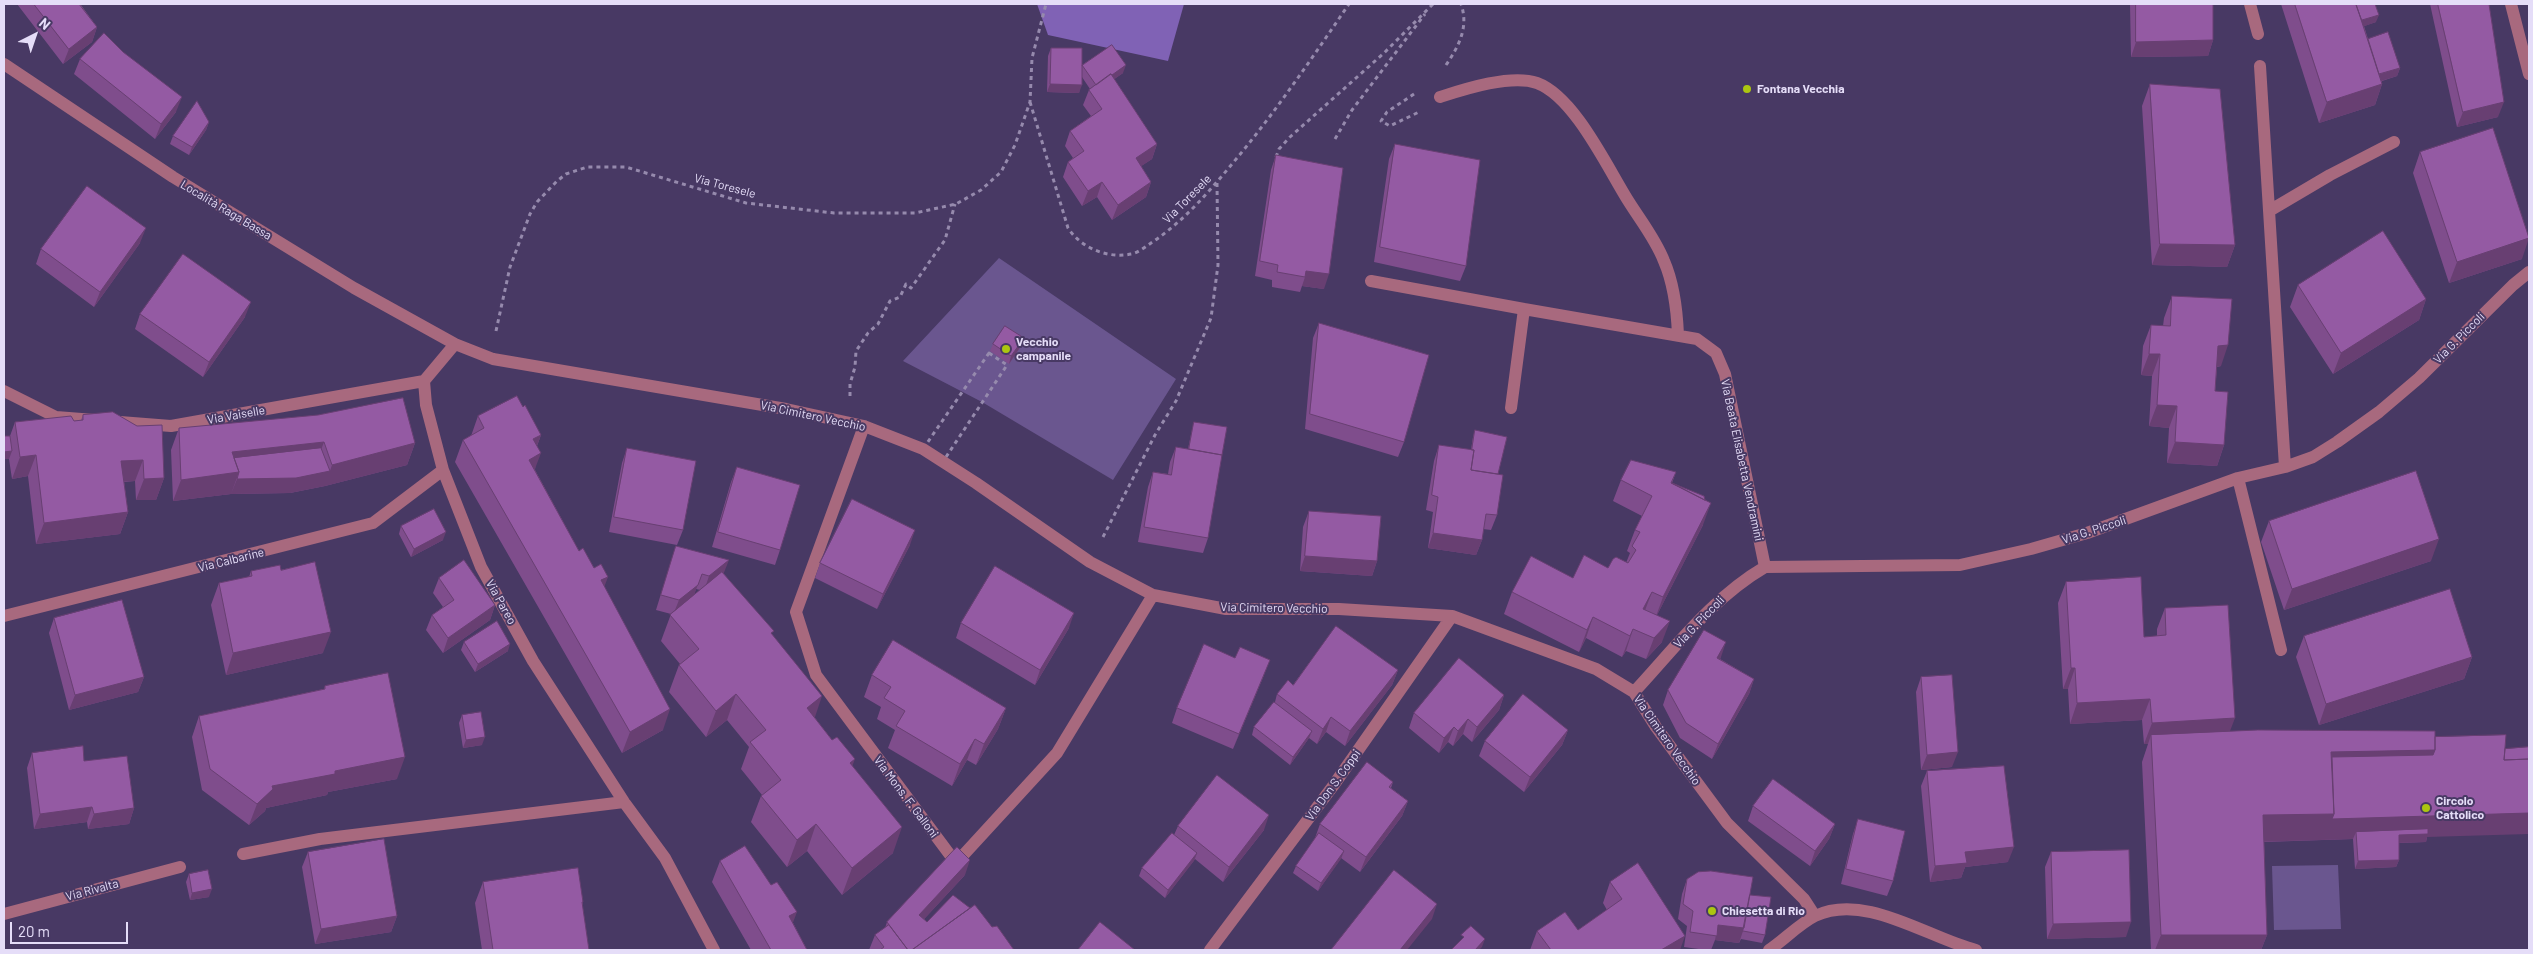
<!DOCTYPE html>
<html>
<head>
<meta charset="utf-8">
<style>
	body { margin:0 }
	#map { position:relative; width:2533px; height:954px; overflow:hidden; background:#483964; font-family:Barlow,sans-serif }
	canvas { display:block }
	.frame { position:absolute; inset:0; border:5px solid #e5ddf8; pointer-events:none }
	.north { position:absolute; left:10px; top:10px; width:50px; height:50px; -webkit-text-stroke:4px #483964; paint-order:stroke; rotate:41deg; font-size:14px; font-weight:700; line-height:20px; text-align:center; color:#e5ddf8 }
	.north::after { content:''; display:block; margin:auto; width:18px; height:22px; background:#e5ddf8; clip-path:polygon(50% 0,100% 100%,50% 72%,0 100%) }
	.scale { position:absolute; left:10px; top:922px; width:118px; height:22px; box-sizing:border-box; border:2px solid #e5ddf8; border-top:0; padding-left:6px; font-size:15px; line-height:18px; white-space:nowrap; color:#e5ddf8; -webkit-text-stroke:4px #483964; paint-order:stroke }
</style>
</head>
<body>
<div id="map">
<canvas width="2533" height="954"></canvas>
<div class="frame"></div>
<div class="north">N</div>
<div class="scale">20 m</div>
</div>
<script>
const g = document.querySelector('canvas').getContext('2d');
g.lineJoin = 'round';
function fillPath(path, color) { g.fillStyle = color; g.fill(path, 'evenodd'); }
function strokePath(path, color, width, dash) { g.strokeStyle = color; g.lineWidth = width; g.lineCap = dash ? 'butt' : 'round'; g.setLineDash(dash || []); g.stroke(path); }
function write(font, color, halo, rows, align = 'center') {
  g.font = font + ' Barlow,sans-serif'; g.lineWidth = 4; g.setLineDash([]); g.textBaseline = 'middle'; g.strokeStyle = halo; g.fillStyle = color; for (const [text, x, y, turn = 0] of rows) {
    g.save(); g.translate(x, y); g.rotate((+turn || 0) * Math.PI / 180); g.textAlign = isNaN(turn) ? turn : align; if (halo) g.strokeText(text, 0, 0); g.fillText(text, 0, 0); g.restore();
  }
}
fillPath(new Path2D(`
	M999,258L1176,379L1113,480L982,402L903,361Z
	M2338,865L2341,929L2274,930L2272,866Z`), '#6a568f');
fillPath(new Path2D(`
	M1037,4H1184L1168,61L1048,35Z`), '#8062b5');
strokePath(new Path2D(`
	M1446,65C1459,46 1469,27 1461,4
	M1414,94L1387,112L1381,121L1390,126L1419,112
	M1030,102L1068,228C1081,248 1108,259 1131,254C1138,253 1145,247 1151,243C1183,222 1208,193 1232,164C1275,113 1312,58 1349,4
	M1335,139L1352,110L1425,14
	M1276,157L1279,149L1290,137L1384,53L1433,4
	M496,331L510,267L530,214L537,202L557,181L566,174L587,167H626L746,203L834,213H915L956,204L981,190L1001,172L1015,145L1030,102L1032,58L1046,4
	M989,353L1007,365L944,460L923,449Z
	M850,396V384L855,367L856,351L868,333L878,324L890,301L900,297L906,284L911,288L945,240L955,204
	M1103,537L1155,435L1176,401L1211,318L1218,265L1217,183`), '#968aad', 3, [4, 4]);
strokePath(new Path2D(`
	M2250,4L2258,34
	M2511,4L2529,74
	M4,64L173,177L354,288L455,344L493,359L786,409L864,426L923,449L976,483L1090,562L1153,595L1226,609H1339L1452,616L1596,669L1634,692L1656,727L1727,823L1804,899L1815,916
	M2260,66L2285,467
	M1440,97C1465,89 1511,74 1537,83C1575,97 1608,169 1629,202C1641,221 1656,240 1664,261C1674,284 1677,310 1678,335
	M2269,211L2330,175L2394,142
	M1371,281L1524,309
	M424,381L426,405L443,470L481,567L533,661L624,802L665,858L714,950
	M4,391L56,417L171,426L424,381L455,344
	M1511,408L1524,309L1697,339L1716,353L1725,374L1765,567
	M864,426L796,612L816,675L956,863L1057,753L1153,595
	M2238,478L2281,650
	M4,616L373,523L443,470
	M1634,692C1675,648 1712,598 1765,567L1960,565L2031,549L2087,533L2238,478L2285,467L2313,457L2337,442L2379,412L2419,378L2513,285L2529,272
	M243,854L320,839L624,802
	M4,914L180,867
	M1210,950L1333,786L1452,616
	M1769,950C1784,940 1799,924 1815,916C1865,892 1928,938 1976,950`), '#a8697e', 12);
fillPath(new Path2D(`
	M17,4H83L81,5L97,27L92,42L63,64Z
	M2130,4H2213V40L2208,56L2131,57Z
	M2281,4H2375L2376,22L2364,26L2368,39L2400,68L2397,76L2382,81V84L2375,105L2319,123Z
	M2430,4H2489L2498,117L2457,127Z
	M1051,48L1082,65L1123,73L1114,79L1157,144L1152,159L1141,166L1151,182L1146,197L1112,220L1097,197L1082,206L1063,177L1068,162L1073,158L1065,146L1070,131L1091,116L1083,105L1089,90L1090,89L1082,77L1079,93L1047,92L1048,56Z
	M123,52L176,112L155,139L74,74L80,59Z
	M2150,84L2235,245L2227,267L2152,265L2142,106Z
	M209,122L206,130L189,155L170,144L173,136Z
	M1395,144L1466,266L1460,281L1374,262L1389,159Z
	M2420,152L2522,259L2449,283L2413,173Z
	M1276,155L1324,289L1302,286L1300,292L1272,287V280L1255,276L1271,170Z
	M140,243L94,307L36,264L41,249Z
	M2298,285L2426,299L2419,320L2333,374L2290,307Z
	M2172,296L2221,366L2217,367L2215,391L2224,445L2217,466L2167,463L2169,428L2149,426L2152,376L2141,375L2143,346L2151,325L2163,326L2164,318Z
	M140,314L245,317L203,377L135,329Z
	M1319,323L1404,442L1398,457L1305,429L1313,338Z
	M993,344L1021,346L1009,364L990,351Z
	M523,407L541,435L537,446L535,470L579,551L604,586L663,730L622,753L455,462L463,440L471,436L478,416Z
	M113,412L164,478L156,500H136L135,481L124,482L128,512L120,534L36,544L28,476L12,479L9,459L10,436L15,422L74,421L81,420L83,415Z
	M1194,422L1208,538L1203,553L1138,542L1148,487L1153,472L1168,474L1170,462L1176,447L1188,449L1192,430Z
	M179,428L415,443L407,465L325,486L290,493L231,494L173,501L171,450Z
	M1475,430L1498,474L1497,515L1491,530L1483,529L1482,540L1476,555L1428,548L1433,512L1426,510L1434,461L1439,445L1471,450L1473,437Z
	M627,448L683,530L677,545L609,532L622,463Z
	M737,467L780,550L775,565L712,547L731,482Z
	M1676,472L1672,483L1703,525L1657,615L1662,642L1646,659L1626,651L1622,657L1586,638L1579,652L1504,614L1512,592L1573,578L1626,563L1630,553L1627,551L1635,530L1642,516L1613,501L1621,480Z
	M1309,511L1377,561L1372,576L1300,571L1303,527Z
	M2269,521L2431,561L2284,610L2261,542Z
	M401,526L443,540L411,557L399,534Z
	M910,545L877,609L815,578L820,563Z
	M676,546L724,574L772,635L815,718L852,766L893,853L842,895L807,851L787,867L751,822L761,796L762,795L741,769L749,747L727,720L706,737L669,692L679,665L680,664L661,641L671,614L656,610L671,561ZM696,589L700,590L694,595Z
	M281,570L323,653L226,675L211,605L219,583L249,577L251,571Z
	M439,578L495,605L490,620L443,653L426,630L432,615L443,607L433,593Z
	M2066,582L2144,637L2157,636V629L2165,608L2230,732L2427,837L2426,842L2399,843V860L2396,867L2355,869L2353,839L2264,842L2267,935L2261,950H2151L2142,762L2148,744H2144L2142,720L2070,724L2068,689H2063L2058,603Z
	M54,618L144,677L138,692L69,710L49,633Z
	M961,623L1069,628L1035,685L956,638Z
	M2304,636L2472,657L2464,679L2319,725L2296,657Z
	M464,642L508,651L475,672L461,650Z
	M1721,657L1720,659L1754,679L1749,694L1712,759L1680,738L1663,705L1668,690Z
	M1398,670L1392,685L1345,746L1326,732L1317,744L1309,738L1290,765L1252,735L1254,727L1275,702L1277,694L1293,685Z
	M872,675L1006,708L998,729L976,765L967,760L952,786L888,748L895,730L877,719L881,707L864,697Z
	M1264,675L1233,749L1172,723L1177,708Z
	M1921,677L1952,767L1921,770L1916,692Z
	M325,686L397,779L328,792L327,795L266,808L265,811L249,825L202,790L192,737L199,716L324,689Z
	M1504,695L1499,710L1472,742L1463,734L1453,746L1448,742L1439,753L1409,728L1414,713Z
	M462,715L482,745L463,748L459,723Z
	M1568,730L1562,745L1524,792L1479,756L1485,741Z
	M32,753L84,761L134,808L129,824L88,829L87,822L34,829L27,768Z
	M1927,771L2008,862L1965,867L1961,878L1930,882L1921,786Z
	M1393,782L1391,788L1408,801L1402,816L1360,872L1341,858L1318,891L1293,873L1296,866L1315,838L1320,824Z
	M1753,806L1835,824L1829,839L1810,866L1748,821Z
	M1858,819L1893,881L1887,896L1841,884L1853,834Z
	M1178,826L1264,830L1223,882L1195,859L1165,898L1139,876L1142,868L1174,835Z
	M308,852L397,916L391,932L315,944L302,867Z
	M2051,852L2126,937L2047,939L2045,867Z
	M720,861L793,923L807,950H751L712,882Z
	M189,874L209,897L190,900L186,882Z
	M965,875L924,919L927,922L992,927L1014,950H869L875,935L885,928L887,922Z
	M1687,879L1750,895L1765,935L1762,943L1741,939L1739,943L1715,940L1711,950H1706L1684,947L1687,926L1678,919L1682,894Z
	M483,882L583,902L582,906L589,950H482L475,903Z
	M1610,882L1680,950H1530L1537,931L1578,930L1607,910L1603,903Z`), '#7f4d8c');
fillPath(new Path2D(`
	M2379,15L2376,22L2351,31L2354,23Z
	M97,27L92,42L63,64L69,49Z
	M2213,40L2208,56L2131,57L2136,42Z
	M1126,65L1123,73L1094,94L1096,86Z
	M2400,68L2397,76L2368,85L2371,77Z
	M1050,84L1082,85L1079,93L1047,92Z
	M2382,84L2375,105L2319,123L2327,102Z
	M182,97L176,112L155,139L161,124Z
	M2504,102L2498,117L2457,127L2463,112Z
	M209,122L206,130L189,155L192,147Z
	M1157,144L1152,159L1131,173L1136,158Z
	M1102,182L1097,197L1082,206L1088,191Z
	M1151,182L1146,197L1112,220L1118,205Z
	M146,228L140,243L94,307L100,292Z
	M2529,238L2522,259L2449,283L2457,262Z
	M2160,244L2235,245L2227,267L2152,265Z
	M1306,271L1329,274L1324,289L1302,286L1305,277Z
	M2426,299L2419,320L2333,374L2341,353Z
	M251,302L245,317L203,377L209,362Z
	M1024,338L1021,346L1009,364L1011,356Z
	M2228,345L2221,366L2210,368L2218,346Z
	M2149,354H2160L2152,376L2141,375Z
	M2157,405L2177,406L2169,428L2149,426Z
	M541,435L533,456V439Z
	M324,442L316,463L234,472L232,452Z
	M2175,442L2224,445L2217,466L2167,463Z
	M415,443L407,465L325,486L290,493L231,494L237,479L330,471L332,465Z
	M12,451L9,459H4V452Z
	M541,453L533,474L529,460Z
	M36,455L28,476L12,479L20,457Z
	M143,460L135,481L113,482L121,461Z
	M239,472L231,494L173,501L181,480Z
	M164,478L156,500H136L144,479Z
	M1711,503L1703,525L1655,619L1663,597Z
	M128,512L120,534L36,544L44,523Z
	M915,530L910,545L877,609L883,594Z
	M446,532L443,540L411,557L414,549Z
	M1433,533L1482,540L1476,555L1428,548Z
	M2439,539L2431,561L2284,610L2292,589Z
	M1305,556L1377,561L1372,576L1300,571Z
	M729,560L723,575L704,591L709,576Z
	M702,574L692,600L673,615L679,600Z
	M608,577L600,598L601,580Z
	M1652,592L1644,613L1635,631L1643,609Z
	M495,605L490,620L443,653L448,638Z
	M1074,613L1069,628L1035,685L1040,670Z
	M1593,617L1586,638L1579,652L1587,630Z
	M1670,621L1662,642L1646,659L1654,638Z
	M1633,629L1626,651L1622,657L1630,636Z
	M331,632L323,653L226,675L233,653Z
	M1726,642L1721,657L1712,673L1717,658Z
	M510,644L508,651L475,672L478,664Z
	M2472,657L2464,679L2319,725L2326,704Z
	M1270,660L1264,675L1233,749L1239,734Z
	M2071,668H2075L2068,689H2063Z
	M1398,670L1392,685L1345,746L1350,731Z
	M144,677L138,692L69,710L75,695Z
	M1754,679L1749,694L1712,759L1718,744Z
	M736,694L727,720L706,737L716,711Z
	M1504,695L1499,710L1472,742L1477,727Z
	M822,696L813,723L807,708Z
	M2150,699L2142,720L2070,724L2077,703Z
	M1006,708L998,729L976,765L984,744Z
	M670,709L663,730L622,753L630,732Z
	M1331,717L1326,732L1317,744L1323,729Z
	M2235,718L2227,739L2151,735L2148,744H2144L2152,723Z
	M1468,719L1463,734L1453,746L1458,731Z
	M1454,727L1448,742L1439,753L1444,738Z
	M1568,730L1562,745L1524,792L1530,777Z
	M1312,731L1309,738L1290,765L1293,757Z
	M485,737L482,745L463,748L466,740Z
	M975,739L967,760L952,786L960,764Z
	M2435,750L2425,776L2330,778L2331,752Z
	M1958,752L1952,767L1921,770L1927,755Z
	M405,757L397,779L328,792L327,795L266,808L265,811L249,825L257,804L272,786L335,771Z
	M855,759L845,785L850,763Z
	M1408,801L1402,816L1360,872L1366,857Z
	M92,807L87,822L34,829L40,814Z
	M134,808L129,824L88,829L94,814Z
	M2529,813V834L2427,837L2426,842L2396,843L2356,832L2353,839L2253,842L2263,815L2334,814Z
	M1269,815L1264,830L1223,882L1229,867Z
	M816,824L807,851L787,867L797,840Z
	M1835,824L1829,839L1810,866L1815,851Z
	M902,827L893,853L842,895L852,868Z
	M2014,847L2008,862L1965,867L1961,878L1930,882L1935,866L1965,852Z
	M1344,851L1341,859L1318,891L1321,883Z
	M1197,853L1194,861L1165,898L1168,890Z
	M970,860L965,875L914,930L919,915Z
	M2399,860L2396,867L2355,869L2358,861Z
	M212,889L209,897L190,900L192,893Z
	M1437,904L1432,919L1407,950H1400Z
	M797,912L789,933V916Z
	M397,916L391,932L315,944L321,929Z
	M2131,922L2126,937L2047,939L2053,924Z
	M1718,925L1744,928L1739,943L1715,940Z
	M2161,935H2267L2261,950H2155Z
	M1685,936L1680,950H1661Z
	M1485,939L1482,947L1479,950H1475Z`), '#683f72');
const building = new Path2D(`
	M34,4H79L97,27L69,49Z
	M2136,4H2213V40L2136,42Z
	M2295,4H2356L2382,84L2327,102Z
	M2356,4H2375L2379,15L2362,20Z
	M2438,4H2489L2504,102L2463,112Z
	M2388,32L2400,68L2379,74L2368,39Z
	M104,33L123,52L182,97L161,124L80,59Z
	M1112,45L1126,65L1112,75L1111,74L1096,85L1082,65V85L1050,84L1051,48H1082V65Z
	M1111,74L1157,144L1136,158L1151,182L1118,205L1102,182L1088,191L1068,162L1084,151L1070,131L1102,109L1089,90Z
	M2150,84L2220,89L2235,245L2160,244Z
	M197,101L209,122L192,147L173,136Z
	M2493,128L2529,238L2457,262L2420,152Z
	M1395,144L1480,160L1466,266L1380,247Z
	M1276,155L1343,168L1329,274L1306,271L1305,277L1277,272L1278,265L1260,261Z
	M87,186L146,228L100,292L41,249Z
	M2383,231L2426,299L2341,353L2298,285Z
	M183,254L251,302L209,362L140,314Z
	M2172,296L2232,299L2228,345L2218,346L2215,391L2228,392L2224,445L2175,442L2177,406L2157,405L2160,354H2149L2151,325L2170,326Z
	M1319,323L1429,355L1404,442L1310,414Z
	M1005,326L1024,338L1011,356L993,344Z
	M517,396L523,407L525,405L541,435L533,439L541,453L529,460L579,551L583,548L594,568L601,564L608,577L601,580L670,709L630,732L463,440L484,428L478,416Z
	M403,398L415,443L332,465L324,442L232,452L239,472L181,480L179,428L318,415Z
	M113,412L137,426L162,425L164,478L144,479L143,460L121,461L128,512L44,523L36,455L20,457L15,422L71,416L74,421L83,420V415Z
	M1194,422L1227,427L1222,455L1189,449Z
	M1475,430L1507,437L1498,474L1471,470L1474,450H1472Z
	M4,436H10L12,451L4,452Z
	M1439,445L1474,450L1471,470L1503,475L1497,515L1486,514L1482,540L1433,533L1438,497L1432,495Z
	M1176,447L1222,455L1208,538L1144,527L1153,472L1171,475Z
	M321,448L330,471L296,478L237,479L239,472L234,458Z
	M627,448L696,461L683,530L614,517Z
	M1631,460L1676,472L1671,483L1711,503L1663,597L1652,592L1643,609L1670,621L1654,638L1633,629L1630,636L1593,617L1587,630L1512,592L1531,556L1573,578L1584,555L1608,568L1613,559L1616,557L1628,563L1636,550L1632,546L1640,532L1635,530L1652,496L1621,480Z
	M737,467L800,485L780,550L718,532Z
	M2416,471L2439,539L2292,589L2269,521Z
	M1672,483L1704,496L1705,500Z
	M852,499L915,530L883,594L820,563Z
	M434,509L446,532L414,549L401,526Z
	M1309,511L1381,516L1377,561L1305,556Z
	M676,546L729,560L709,576L702,574L698,585L679,600L661,595Z
	M464,560L495,605L448,638L432,615L454,600L439,578Z
	M315,562L331,632L233,653L219,583L252,576L251,571L280,565L281,570Z
	M995,566L1074,613L1040,670L961,623Z
	M722,572L774,631L771,633L822,696L807,708L832,740L837,737L855,759L850,763L902,827L852,868L816,824L797,840L761,796L781,780L750,742L766,730L736,694L716,711L679,665L699,649L670,615Z
	M2141,577L2144,637L2166,635L2165,608L2228,605L2235,718L2152,723L2150,699L2077,703L2075,668H2071L2066,582Z
	M2450,589L2472,657L2326,704L2304,636Z
	M122,600L144,677L75,695L54,618Z
	M497,621L510,644L478,664L464,642Z
	M1336,626L1398,670L1350,731L1331,717L1323,729L1277,694L1288,680L1293,685Z
	M1704,630L1726,642L1717,658L1754,679L1718,744L1686,723L1668,690Z
	M893,640L1006,708L984,744L975,739L960,764L896,726L905,711L884,698L891,687L872,675Z
	M1204,644L1235,658L1240,647L1270,660L1239,734L1177,708Z
	M1459,658L1504,695L1477,727L1468,719L1458,731L1454,727L1444,738L1414,713Z
	M388,673L405,757L335,771V774L272,786L273,789L257,804L210,769L199,716L325,689V686Z
	M1952,675L1958,752L1927,755L1921,677Z
	M1523,694L1568,730L1530,777L1485,741Z
	M1274,702L1312,731L1293,757L1254,727Z
	M481,712L485,737L466,740L462,715Z
	M2258,730L2435,731V750L2331,752L2334,814L2263,815L2267,935H2161L2151,735Z
	M2506,735L2504,760L2529,759V813L2332,819L2334,814L2332,757L2433,755L2435,750V737Z
	M83,746L84,761L127,756L134,808L94,814L92,807L40,814L32,753Z
	M2529,747V759L2504,760L2505,749Z
	M1367,762L1393,782L1389,787L1408,801L1366,857L1320,824Z
	M2004,766L2014,847L1965,852L1967,863L1935,866L1927,771Z
	M1217,775L1269,815L1229,867L1178,826Z
	M1773,779L1835,824L1815,851L1753,806Z
	M1858,819L1905,831L1893,881L1846,869Z
	M2428,829V834L2399,835V860L2358,861L2356,832Z
	M1172,833L1197,853L1168,890L1142,868Z
	M1319,833L1344,851L1321,883L1296,866Z
	M384,839L397,916L321,929L308,852Z
	M745,846L771,885L777,882L797,912L789,916L807,950H771L720,861Z
	M957,847L970,860L919,915L927,922L953,895L970,908L912,950H908L887,922Z
	M2129,850L2131,922L2053,924L2051,852Z
	M1638,863L1685,936L1661,950H1551L1537,931L1565,912L1578,930L1622,899L1610,882Z
	M578,868L583,902H582L589,950H493L483,882Z
	M208,870L212,889L192,893L189,874Z
	M1394,870L1437,904L1400,950H1331Z
	M1711,871L1753,877L1744,928L1718,925L1717,936L1690,932L1693,911L1683,904L1687,879L1698,872Z
	M1750,895L1771,897L1765,935L1743,931Z
	M975,905L992,927L997,926L1014,950H912Z
	M1100,922L1135,950H1078Z
	M889,925L908,950H880L884,947L875,935Z
	M1471,926L1485,939L1475,950H1451L1464,937L1461,935Z`);
fillPath(building, '#945aa3');
strokePath(building, '#683f72', 1);
for (const [x, y, r, color] of [
	[1747,89,5,"#acc611"],
	[1006,349,5,"#acc611"],
	[2426,808,5,"#acc611"],
	[1712,911,5,"#acc611"]
]) { const dot = new Path2D(); dot.arc(x, y, r, 0, 2 * Math.PI); g.fillStyle = color; g.fill(dot); strokePath(dot, '#483964', 2); }
write('bold 12px', '#e5ddf8', '#483964', [
	["Fontana Vecchia",1757,89],
	["Vecchio",1016,342],
	["campanile",1016,356],
	["Circolo",2436,801],
	["Cattolico",2436,815],
	["Chiesetta di Rio",1722,911]
], 'left');
write('12px', '#e5ddf8', '#483964', [
	["Via Toresele",725,186,15],
	["Via Toresele",1187,199,-45],
	["Località Raga Bassa",226,210,31],
	["Via G. Piccoli",2459,338,-45],
	["Via Vaiselle",236,415,-10],
	["Via Cimitero Vecchio",813,416,12],
	["Via Beata Elisabetta Vendramini",1742,460,78],
	["Via G. Piccoli",2094,530,-18],
	["Via Calbarine",231,560,-14],
	["Via Pareo",501,602,61],
	["Via Cimitero Vecchio",1274,608,1],
	["Via G. Piccoli",1699,622,-46],
	["Via Cimitero Vecchio",1667,740,55],
	["Via Don S. Coppi",1333,785,-54],
	["Via Mons. F. Galloni",906,797,53],
	["Via Rivalta",92,890,-15]
]);
</script>
</body>
</html>
